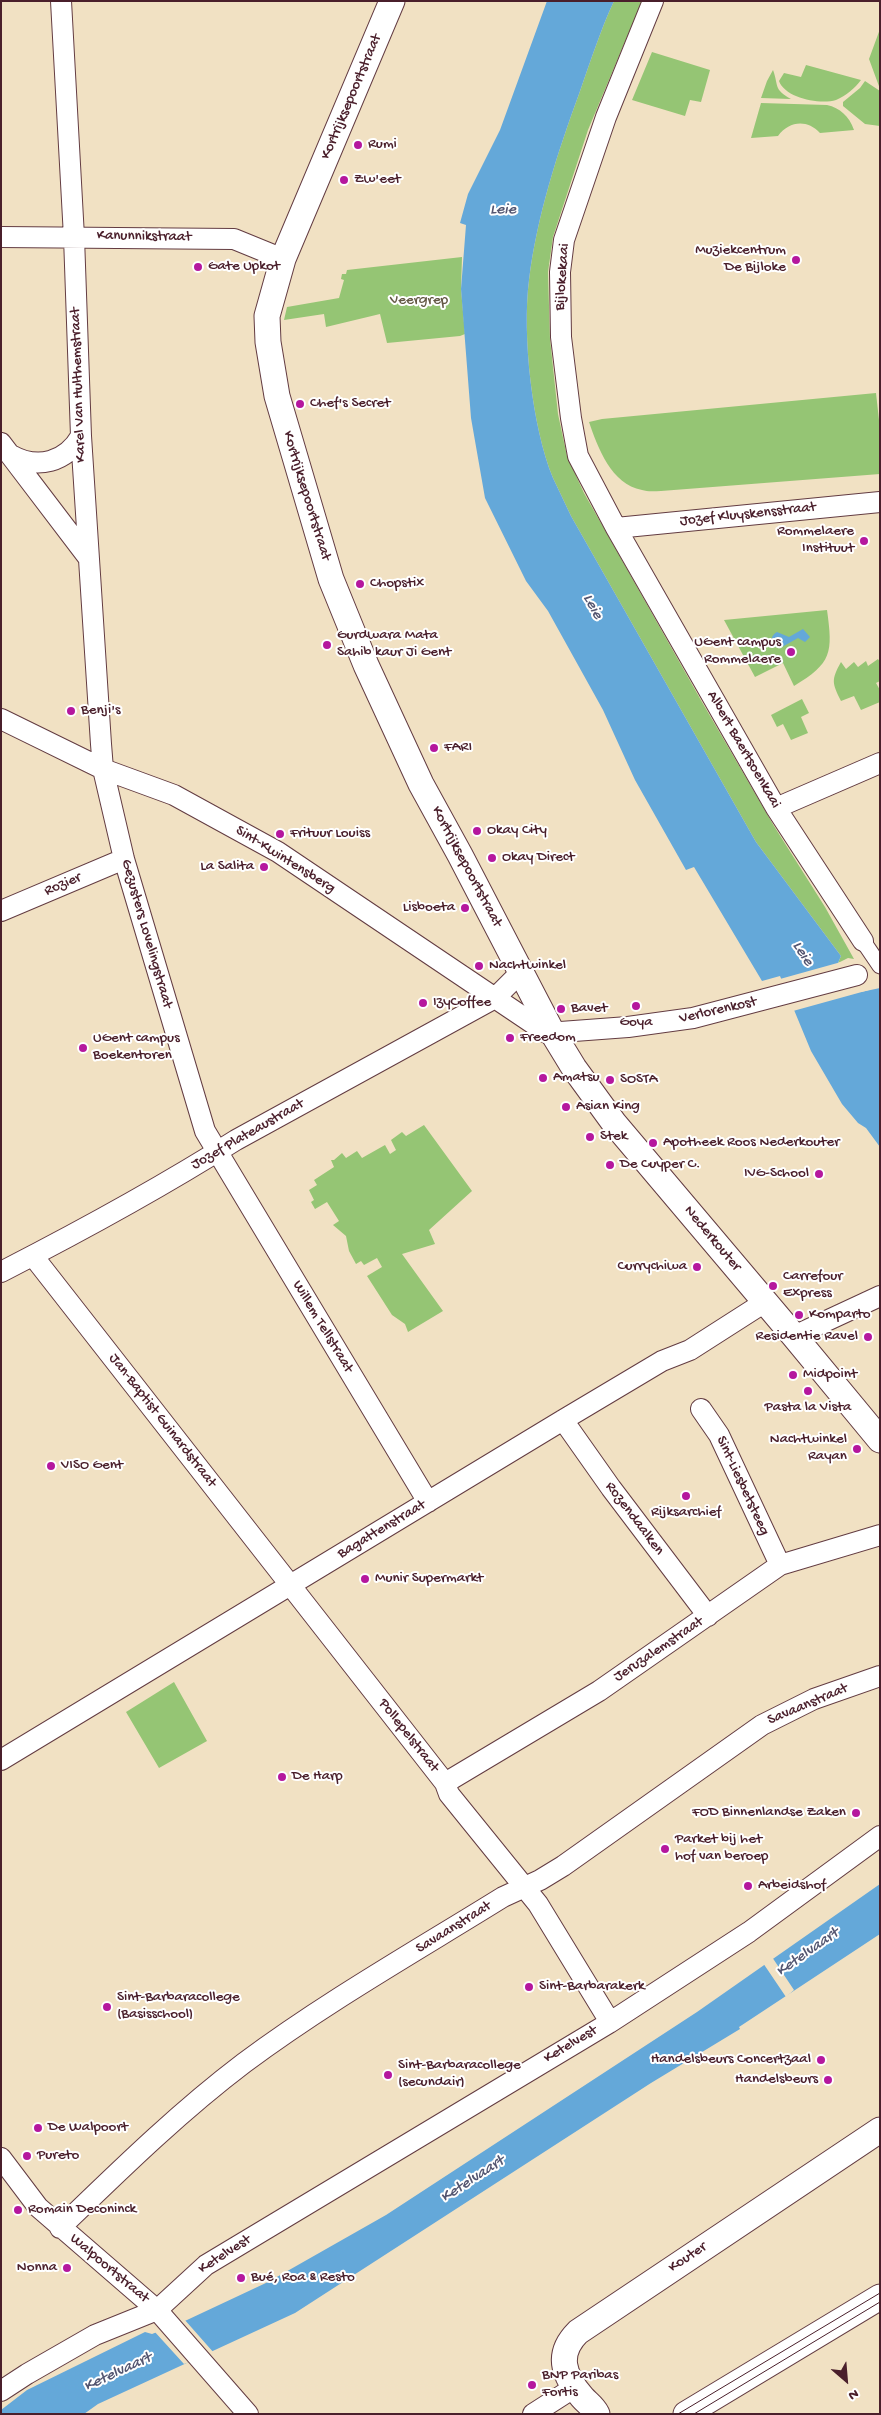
<!DOCTYPE html>
<html>
<head>
<meta charset="utf-8">
<style>
	body { margin:0 }
	#map { position:relative; width:881px; height:2415px; overflow:hidden; background:#f1e1c3; font-family:"Gochi Hand",sans-serif }
	canvas { display:block }
	.frame { position:absolute; inset:0; border:2px solid #4a1f2b; pointer-events:none }
	.north { position:absolute; left:821px; top:2355px; width:50px; height:50px; -webkit-text-stroke:4px #fff; paint-order:stroke; rotate:153deg; font-size:14px; font-weight:700; line-height:20px; text-align:center; color:#4a1f2b }
	.north::after { content:''; display:block; margin:auto; width:18px; height:22px; background:#4a1f2b; clip-path:polygon(50% 0,100% 100%,50% 72%,0 100%) }
</style>
</head>
<body>
<div id="map">
<canvas width="881" height="2415"></canvas>
<div class="frame"></div>
<div class="north">N</div>
</div>
<script>
const g = document.querySelector('canvas').getContext('2d');
g.lineJoin = 'round';
function fillPath(path, color) { g.fillStyle = color; g.fill(path, 'evenodd'); }
function strokePath(path, color, width, dash) { g.strokeStyle = color; g.lineWidth = width; g.lineCap = dash ? 'butt' : 'round'; g.setLineDash(dash || []); g.stroke(path); }
function write(font, color, halo, rows, align = 'center') {
  g.font = font + ' "Gochi Hand",sans-serif'; g.lineWidth = 4; g.setLineDash([]); g.textBaseline = 'middle'; g.strokeStyle = halo; g.fillStyle = color; for (const [text, x, y, turn = 0] of rows) {
    g.save(); g.translate(x, y); g.rotate((+turn || 0) * Math.PI / 180); g.textAlign = isNaN(turn) ? turn : align; if (halo) g.strokeText(text, 0, 0); g.fillText(text, 0, 0); g.restore();
  }
}
fillPath(new Path2D(`
	M614,1H642L588,130L553,237L548,272L550,339L558,414L567,456L584,493L702,702L774,826L825,907L854,959L848,958L838,963L841,956L756,842L571,516C565,503 559,491 553,478C532,427 522,335 529,280C537,216 557,154 579,94C590,63 600,31 614,1Z
	M880,29V89L869,59Z
	M652,52L710,70L701,102L690,100L685,116L632,100Z
	M806,65L861,80C855,88 846,96 836,100C820,105 785,98 779,81L784,73L801,77Z
	M773,70C779,86 773,89 791,99L761,98L767,81Z
	M865,81L880,91V126L865,124L843,106V102L860,88Z
	M761,103L827,105C840,108 849,116 854,130L820,133C807,119 789,121 778,136L751,138Z
	M462,257L461,289L465,334L460,336L387,343L380,314L326,327L324,314L284,320L287,307L339,298L344,280L341,279L342,274H346L347,270Z
	M876,393L880,429V474L661,491C655,491 648,492 642,490C611,484 598,448 589,422L602,419Z
	M827,610C833,653 832,663 794,686L783,663L755,677L724,620Z
	M878,659L880,662V681L876,683L880,690V702L861,710L854,696L841,701C832,683 831,680 841,662L846,669L854,662L858,667L866,661L868,666Z
	M802,699L809,713L801,717L808,733L791,740L783,724L777,727L771,715Z
	M424,1125L472,1191L429,1230L435,1244L402,1254L443,1311L408,1332L405,1324L392,1315L367,1276L382,1267L377,1258L364,1265L361,1261L356,1264L349,1251L346,1236L333,1225L339,1221L327,1202L315,1209L311,1202L314,1200L309,1190L317,1185L314,1180L334,1167L331,1160H334L342,1153L346,1158L357,1151L362,1158L385,1145L390,1154L396,1150L391,1140L402,1132L406,1136Z
	M174,1682L207,1741L159,1768L126,1712Z`), '#95c574');
fillPath(new Path2D(`
	M547,1H614C600,31 590,63 579,94C557,154 537,216 529,280C522,335 532,427 553,478C559,491 565,503 571,516L756,842L841,956L838,963L861,992L880,988V1147L866,1128L858,1123L842,1104L811,1051L780,976L762,981L694,867L686,870L635,780L603,710L548,611L526,581L485,498L471,418L461,289L466,225L460,223L468,194L500,130Z
	M803,629L810,637L805,642L798,638L782,647H772C771,640 771,635 777,632L789,637Z
	M880,1884V1934L739,2027L740,2029L651,2083L295,2313L98,2404L84,2414H1V2410L27,2390L145,2332L152,2334L187,2320L268,2282L386,2215L697,2012Z`), '#64a8d9');
fillPath(new Path2D(`
	M841,962L863,989L869,990L793,1011L780,979Z
	M772,1957L794,1990L786,1997L763,1963Z
	M184,2319L214,2353L184,2364L154,2331Z`), '#f1e1c3');
const pedestrian = new Path2D(`
	M863,941L880,966`);
const minor = new Path2D(`
	M61,1L74,237L81,436L101,744L103,769L124,859L205,1131L428,1502
	M653,1L606,117L564,240L560,272L561,337L571,418L578,456L616,528L776,808L863,941
	M1,237L234,239L283,259
	M1,443L87,556
	M11,455C38,470 66,462 81,436
	M616,528L880,502
	M1,719L103,769L174,795L278,852L547,1033L628,1027L693,1018L857,975
	M776,808L880,763
	M1,911L124,859
	M33,1256L445,1783L449,1794L538,1904L610,2022
	M1,1272C81,1231 160,1188 236,1140L495,998L521,972
	M794,1336L880,1296
	M701,1409L719,1435L780,1565
	M563,1420L611,1488L708,1616
	M1,1760L563,1420L662,1361L690,1350L765,1302
	M445,1783L599,1691L780,1565L880,1535
	M1,2158L38,2207L157,2310L248,2414
	M60,2228C119,2171 178,2113 244,2063C326,2002 416,1951 503,1897L540,1880L563,1866L762,1725L814,1699L880,1676
	M1,2391L27,2374L95,2335L157,2310L206,2265L609,2023L749,1932L880,1836
	M533,2414L575,2387`);
const tertiary = new Path2D(`
	M392,1L283,259L267,316L268,342L277,396L331,579L366,665L421,784L460,855L552,1032L574,1068L614,1123L794,1336L880,1440
	M597,2414C593,2406 587,2403 582,2397C563,2375 556,2354 578,2332L880,2130
	M686,2414L880,2297`);
strokePath(pedestrian, '#633c42', 17);
strokePath(minor, '#633c42', 22);
strokePath(tertiary, '#633c42', 27);
strokePath(pedestrian, '#fff', 15);
strokePath(minor, '#fff', 20);
strokePath(tertiary, '#fff', 25);
strokePath(new Path2D(`
	M678,2414L880,2293
	M694,2414L880,2302`), '#4a1f2b', 1);
for (const [x, y, r, color] of [
	[358,145,5,"#b5179e"],
	[344,180,5,"#b5179e"],
	[796,260,5,"#b5179e"],
	[198,267,5,"#b5179e"],
	[300,404,5,"#b5179e"],
	[864,541,5,"#b5179e"],
	[360,584,5,"#b5179e"],
	[327,645,5,"#b5179e"],
	[791,652,5,"#b5179e"],
	[71,711,5,"#b5179e"],
	[434,748,5,"#b5179e"],
	[477,831,5,"#b5179e"],
	[280,834,5,"#b5179e"],
	[492,858,5,"#b5179e"],
	[264,867,5,"#b5179e"],
	[465,908,5,"#b5179e"],
	[479,966,5,"#b5179e"],
	[423,1003,5,"#b5179e"],
	[636,1006,5,"#b5179e"],
	[561,1009,5,"#b5179e"],
	[510,1038,5,"#b5179e"],
	[83,1048,5,"#b5179e"],
	[543,1078,5,"#b5179e"],
	[610,1080,5,"#b5179e"],
	[566,1107,5,"#b5179e"],
	[590,1137,5,"#b5179e"],
	[653,1143,5,"#b5179e"],
	[610,1165,5,"#b5179e"],
	[819,1174,5,"#b5179e"],
	[697,1267,5,"#b5179e"],
	[773,1286,5,"#b5179e"],
	[799,1315,5,"#b5179e"],
	[868,1337,5,"#b5179e"],
	[793,1375,5,"#b5179e"],
	[808,1391,5,"#b5179e"],
	[857,1449,5,"#b5179e"],
	[51,1466,5,"#b5179e"],
	[686,1496,5,"#b5179e"],
	[365,1579,5,"#b5179e"],
	[282,1777,5,"#b5179e"],
	[856,1813,5,"#b5179e"],
	[665,1849,5,"#b5179e"],
	[748,1886,5,"#b5179e"],
	[529,1987,5,"#b5179e"],
	[107,2007,5,"#b5179e"],
	[821,2060,5,"#b5179e"],
	[388,2075,5,"#b5179e"],
	[828,2080,5,"#b5179e"],
	[38,2128,5,"#b5179e"],
	[27,2156,5,"#b5179e"],
	[18,2210,5,"#b5179e"],
	[67,2268,5,"#b5179e"],
	[241,2278,5,"#b5179e"],
	[532,2385,5,"#b5179e"]
]) { const dot = new Path2D(); dot.arc(x, y, r, 0, 2 * Math.PI); g.fillStyle = color; g.fill(dot); strokePath(dot, '#fff', 2); }
write('15px', '#4a1f2b', '#fff', [
	["Kortrijksepoortstraat",352,97,-67],
	["Kanunnikstraat",144,237,1],
	["Bijlokekaai",563,277,-86],
	["Karel Van Hulthemstraat",79,385,-92],
	["Kortrijksepoortstraat",306,496,73],
	["Jozef Kluyskensstraat",748,515,-6],
	["Albert Baertsoenkaai",743,750,60],
	["Sint-Kwintensberg",285,860,32],
	["Kortrijksepoortstraat",466,867,62],
	["Rozier",63,885,-23],
	["Gezusters Lovelingstraat",146,934,74],
	["Verlorenkost",718,1011,-13],
	["Jozef Plateaustraat",248,1135,-30],
	["Nederkouter",712,1239,50],
	["Willem Tellstraat",322,1327,59],
	["Jan-Baptist Guinardstraat",162,1421,52],
	["Sint-Liesbetsteeg",742,1486,65],
	["Rozendaalken",634,1519,53],
	["Bagattenstraat",382,1530,-31],
	["Jeruzalemstraat",659,1650,-34],
	["Savaanstraat",808,1705,-23],
	["Pollepelstraat",408,1736,52],
	["Savaanstraat",454,1928,-32],
	["Ketelvest",571,2045,-31],
	["Ketelvest",225,2255,-33],
	["Kouter",688,2258,-34],
	["Walpoortstraat",109,2269,40]
]);
write('15px', '#4a1f2b', '#fff', [
	["Rumi",368,145],
	["Zw'eet",354,180],
	["Muziekcentrum",786,251,"right"],
	["De Bijloke",786,268,"right"],
	["Gate Upkot",208,267],
	["Chef's Secret",310,404],
	["Rommelaere",854,532,"right"],
	["Instituut",854,549,"right"],
	["Chopstix",370,584],
	["Gurdwara Mata",337,636],
	["Sahib kaur Ji Gent",337,653],
	["UGent campus",781,643,"right"],
	["Rommelaere",781,660,"right"],
	["Benji's",81,711],
	["FARI",444,748],
	["Okay City",487,831],
	["Frituur Louiss",290,834],
	["Okay Direct",502,858],
	["La Salita",254,867,"right"],
	["Lisboeta",455,908,"right"],
	["Nachtwinkel",489,966],
	["IzyCoffee",433,1003],
	["Bavet",571,1009],
	["Goya",636,1023,"center"],
	["Freedom",520,1038],
	["UGent campus",93,1039],
	["Boekentoren",93,1056],
	["Amatsu",553,1078],
	["SOSTA",620,1080],
	["Asian King",576,1107],
	["Stek",600,1137],
	["Apotheek Roos Nederkouter",663,1143],
	["De Cuyper C.",620,1165],
	["IVG-School",809,1174,"right"],
	["Currychiwa",687,1267,"right"],
	["Carrefour",783,1277],
	["Express",783,1294],
	["Komparto",809,1315],
	["Residentie Ravel",858,1337,"right"],
	["Midpoint",803,1375],
	["Pasta la Vista",808,1408,"center"],
	["Nachtwinkel",847,1440,"right"],
	["Rayan",847,1457,"right"],
	["VISO Gent",61,1466],
	["Rijksarchief",686,1513,"center"],
	["Munir Supermarkt",375,1579],
	["De Harp",292,1777],
	["FOD Binnenlandse Zaken",846,1813,"right"],
	["Parket bij het",675,1840],
	["hof van beroep",675,1857],
	["Arbeidshof",758,1886],
	["Sint-Barbarakerk",539,1987],
	["Sint-Barbaracollege",117,1998],
	["(Basisschool)",117,2015],
	["Handelsbeurs Concertzaal",811,2060,"right"],
	["Sint-Barbaracollege",398,2066],
	["(secundair)",398,2083],
	["Handelsbeurs",818,2080,"right"],
	["De Walpoort",48,2128],
	["Pureto",37,2156],
	["Romain Deconinck",28,2210],
	["Nonna",57,2268,"right"],
	["Bué, Roa & Resto",251,2278],
	["BNP Paribas",542,2376],
	["Fortis",542,2393]
], 'left');
write('15px', '#645945', '#fff', [
	["Veergrep",419,301]
]);
write('italic 16px', '#545671', '#fff', [
	["Leie",503,211],
	["Leie",592,607,62],
	["Leie",802,954,57],
	["Ketelvaart",808,1953,-35],
	["Ketelvaart",473,2180,-33],
	["Ketelvaart",118,2373,-25]
]);
</script>
</body>
</html>
